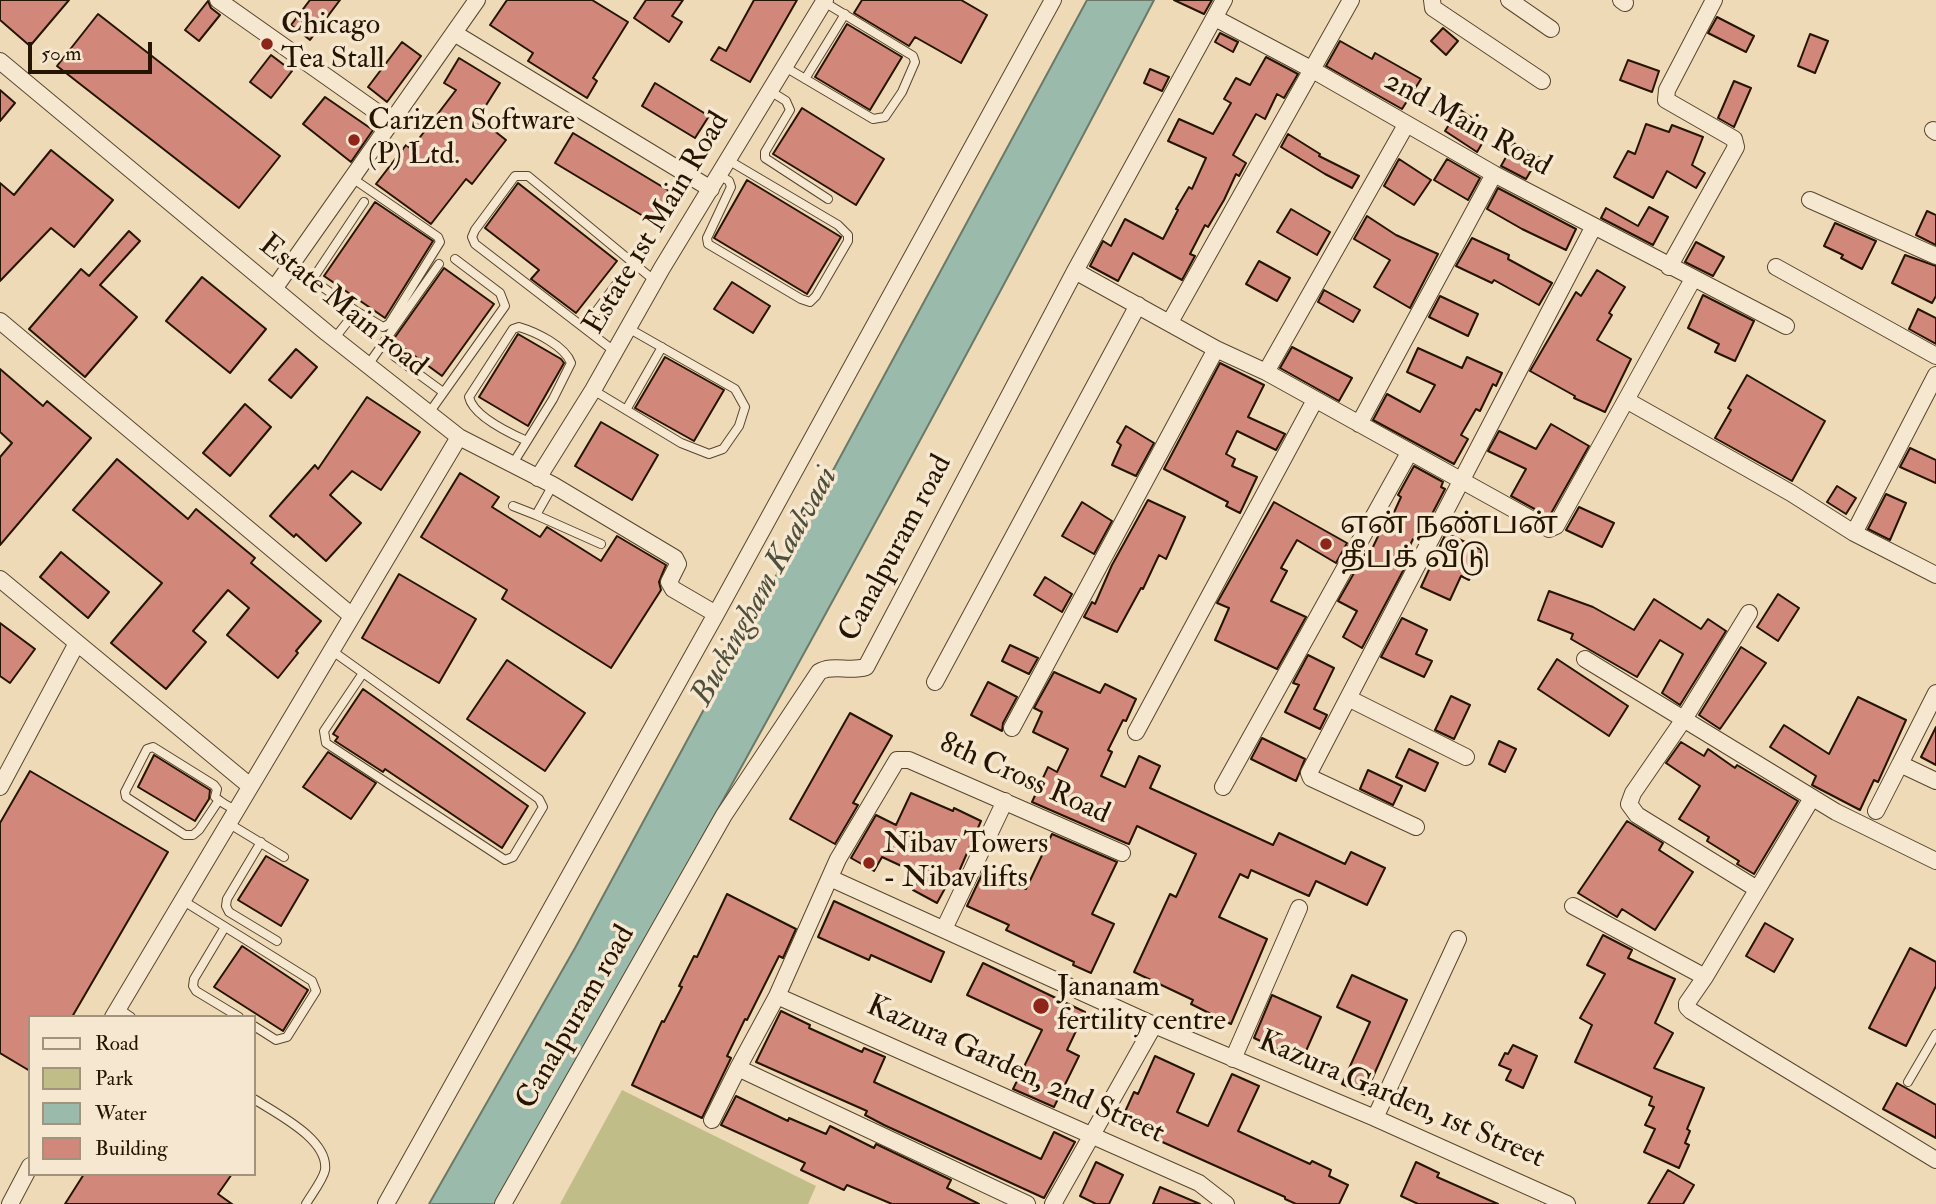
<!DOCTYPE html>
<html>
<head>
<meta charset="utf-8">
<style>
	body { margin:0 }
	#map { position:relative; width:1936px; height:1204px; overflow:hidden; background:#efdab7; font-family:"IM FELL Double Pica",serif }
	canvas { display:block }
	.legend { position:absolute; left:28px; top:1015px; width:228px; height:161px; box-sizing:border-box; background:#f5e7d0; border:2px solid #a2937d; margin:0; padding:9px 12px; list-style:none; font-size:21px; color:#251500 }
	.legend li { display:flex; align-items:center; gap:14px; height:35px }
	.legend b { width:35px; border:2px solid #a2937d }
	.scale { position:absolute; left:28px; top:42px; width:124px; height:32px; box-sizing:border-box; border:4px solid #251500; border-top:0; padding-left:9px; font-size:21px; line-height:24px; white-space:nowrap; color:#251500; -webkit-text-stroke:5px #f5e7d0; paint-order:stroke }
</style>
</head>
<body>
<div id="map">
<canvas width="1936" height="1204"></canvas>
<ul class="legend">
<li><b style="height:9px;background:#f5e7d0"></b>Road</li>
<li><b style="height:19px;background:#c1bd89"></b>Park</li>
<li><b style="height:19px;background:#9abbac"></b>Water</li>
<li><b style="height:19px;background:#d1887b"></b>Building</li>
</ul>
<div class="scale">50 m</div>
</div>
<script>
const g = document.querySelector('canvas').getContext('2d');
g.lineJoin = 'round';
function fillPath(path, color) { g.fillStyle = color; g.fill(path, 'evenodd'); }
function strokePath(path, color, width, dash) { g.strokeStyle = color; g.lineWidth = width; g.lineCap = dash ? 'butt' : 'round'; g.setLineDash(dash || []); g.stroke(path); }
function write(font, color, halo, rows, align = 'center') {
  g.font = font + ' "IM FELL Double Pica","Noto Serif Tamil",serif'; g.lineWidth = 7; g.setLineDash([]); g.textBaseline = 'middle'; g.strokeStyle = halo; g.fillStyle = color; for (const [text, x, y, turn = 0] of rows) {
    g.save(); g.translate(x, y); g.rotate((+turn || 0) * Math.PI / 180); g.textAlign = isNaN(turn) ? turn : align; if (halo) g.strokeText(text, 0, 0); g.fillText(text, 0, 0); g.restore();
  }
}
fillPath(new Path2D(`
	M622,1090L816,1186L808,1204H560Z`), '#c1bd89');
const water = new Path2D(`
	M1087,0H1154C943,405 722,806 497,1204H429L575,948Z`);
fillPath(water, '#9abbac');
strokePath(water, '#6b7967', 2);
const building = new Path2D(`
	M0,0H69L30,46L0,20Z
	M310,0H340L310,40L291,25Z
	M507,0H592L628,22L593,78L597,81L587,98L528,61L533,53L490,25Z
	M646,0H683L672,16L682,22L669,42L634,18Z
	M754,0H797L750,82L711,60L719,47L726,51Z
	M862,0H961L987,15L961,63L915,37L909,46L854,13Z
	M1174,0H1212L1204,14Z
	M208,1L211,8L220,15L199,41L185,30Z
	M98,14L280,156L239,208L57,66Z
	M1717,17L1754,36L1746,52L1708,33Z
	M847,24L902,57L870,110L815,77Z
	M1443,28L1458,41L1446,55L1431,41Z
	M1220,33L1238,42L1233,52L1215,42Z
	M1810,34L1828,41L1815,73L1798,66Z
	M1340,41L1372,59L1375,53L1421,79L1402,109L1326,66Z
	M402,42L421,56L387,102L368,87Z
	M271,55L292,71L271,98L250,82Z
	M1266,57L1298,74L1284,98L1277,94L1265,119L1256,114L1233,155L1246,163L1239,176L1236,174L1224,200L1208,227L1205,225L1190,254L1195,256L1182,280L1133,253L1118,281L1090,266L1103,241L1111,246L1125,219L1163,239L1178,210L1176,209L1189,187L1192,189L1206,158L1168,141L1179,119L1213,134L1231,103L1224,99L1236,78L1250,85Z
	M459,58L500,83L478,118L506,140L472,184L466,179L431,224L376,184L406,145L411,149L456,90L444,83Z
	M1628,60L1659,71L1652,92L1620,80Z
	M1150,69L1169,77L1162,91L1144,83Z
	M1734,81L1751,88L1734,127L1718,118Z
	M655,83L709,116L695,138L642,106Z
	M0,90L15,103L0,121Z
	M325,97L373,130L351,162L303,124Z
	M802,108L884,159L856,205L773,154Z
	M1459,109L1490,130L1477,152L1445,131Z
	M1646,124L1669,132L1672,125L1703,137L1692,165L1705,173L1696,188L1667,171L1653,198L1614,177L1628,151L1635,154Z
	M573,133L681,198L663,228L555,163Z
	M1288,134L1320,154L1319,156L1359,176L1352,188L1325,174L1281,147Z
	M1514,143L1539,157L1526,179L1501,166Z
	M51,150L113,200L74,247L51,228L0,281V183L14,195Z
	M1399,159L1431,180L1414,205L1384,186Z
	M1447,159L1480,178L1468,200L1434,180Z
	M747,180L841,237L807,294L714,238Z
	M518,183L617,261L576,313L531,279L539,270L485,228Z
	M1498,188L1576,229L1566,250L1522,229L1487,209Z
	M375,202L433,241L385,318L324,276Z
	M1649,207L1668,217L1653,245L1601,218L1606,208L1638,226Z
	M1291,209L1330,232L1317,255L1277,232Z
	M1927,211L1936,215V245L1916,235Z
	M1367,216L1396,235L1438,254L1410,308L1374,287L1390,260L1354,239Z
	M1835,223L1876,241L1862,269L1841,258L1843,255L1824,246Z
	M129,231L140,241L100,285L137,317L85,377L29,329L81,269L89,276Z
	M1472,238L1509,255L1508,259L1552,283L1539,305L1494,280L1492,283L1456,266Z
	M1696,242L1724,257L1713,276L1685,262Z
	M1905,255L1936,266V296L1932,303L1892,283Z
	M1259,261L1290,278L1277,301L1246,284Z
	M444,268L494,304L442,376L393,340Z
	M1597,270L1625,287L1609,313L1612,315L1597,340L1631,359L1605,412L1574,398L1575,396L1530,371L1576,292L1581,296Z
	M202,277L266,329L230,373L166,321Z
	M732,282L770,306L753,333L714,309Z
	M1324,290L1360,310L1353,322L1318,302Z
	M1703,295L1754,321L1735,361L1715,352L1719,344L1688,328Z
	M1440,296L1478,314L1468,336L1429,317Z
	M1918,309L1936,318V344L1909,329Z
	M518,334L561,359L564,363L528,426L479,397Z
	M1292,347L1352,378L1339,401L1280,368Z
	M1418,348L1462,368L1467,357L1502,373L1496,386L1493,384L1480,411L1476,409L1461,435L1468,439L1454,464L1373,420L1387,394L1420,412L1435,385L1407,372Z
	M296,349L317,367L291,398L269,380Z
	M665,357L724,390L694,441L635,408Z
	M1220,363L1264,385L1248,417L1285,434L1276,450L1237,431L1226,454L1235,459L1232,466L1257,477L1240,513L1226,506L1228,502L1164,469Z
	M0,369L43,406L47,401L91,438L0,545V457L12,443L0,432Z
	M1747,375L1825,421L1792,481L1715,438L1731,410L1728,408Z
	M367,397L420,432L381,490L352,471L330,495L361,523L326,561L296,534L294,537L270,516L315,465L318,469Z
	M245,404L271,427L230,476L203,453Z
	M601,422L658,455L632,500L575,466Z
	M1551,424L1589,446L1549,517L1511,496L1526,469L1488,451L1499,431L1536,449Z
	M1126,426L1154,443L1136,476L1112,465L1121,445L1117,442Z
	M1910,448L1936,460V483L1900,467Z
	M117,459L188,519L196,509L255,558L251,563L321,621L296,651L298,653L278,678L227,635L249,608L228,590L193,631L206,642L166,689L111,643L162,583L73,510Z
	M1414,466L1443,482L1441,487L1445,489L1418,541L1413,539L1400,567L1404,569L1362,648L1343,637L1357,611L1338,601L1365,554L1367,555L1371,551L1383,526L1387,528L1401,497L1398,495Z
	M460,473L499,497L492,507L540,537L547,527L601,561L617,536L666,565L659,582L661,590L611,668L502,599L507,590L421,537Z
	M1837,486L1856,498L1846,514L1827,502Z
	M1886,494L1906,503L1890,540L1868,529Z
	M1148,500L1185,517L1166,559L1159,555L1143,589L1141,588L1117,632L1084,617L1092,602L1095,604L1112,565Z
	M1082,502L1112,521L1094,554L1062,536Z
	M1274,502L1347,543L1336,563L1297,540L1281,568L1287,571L1271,601L1306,617L1277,669L1215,640L1229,608L1217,603Z
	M1579,507L1614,523L1602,547L1566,530Z
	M1446,533L1482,550L1469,580L1461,576L1450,600L1421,587Z
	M61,552L109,592L88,618L40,577Z
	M399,574L476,619L439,683L362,638Z
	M1045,577L1072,594L1062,612L1034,595Z
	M1549,591L1593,607L1634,630L1654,599L1701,629L1708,619L1726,631L1680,705L1662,693L1683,654L1660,640L1637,677L1571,639L1573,634L1538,620Z
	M1778,594L1799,608L1778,641L1757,627Z
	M1402,618L1427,630L1416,654L1432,661L1424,677L1381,657Z
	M0,623L35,649L10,683L0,676Z
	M1010,645L1038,658L1029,674L1002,661Z
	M1741,647L1766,663L1720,729L1699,715Z
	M1308,655L1334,668L1314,709L1327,715L1320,729L1285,712L1299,685L1293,683Z
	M1557,659L1628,706L1609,736L1538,689Z
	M507,660L585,713L545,771L467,719Z
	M1054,672L1100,693L1105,684L1136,699L1126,721L1123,720L1108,750L1112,752L1101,776L1125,787L1139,756L1160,766L1150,788L1273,845L1279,833L1345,864L1351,852L1385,868L1367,905L1316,881L1309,896L1251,870L1248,878L1240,874L1219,917L1267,939L1231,1024L1191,1004L1193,1000L1134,972L1170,894L1176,897L1196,854L1137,826L1129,844L1126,843L1032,802L1048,767L1057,772L1068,749L1033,732L1042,712L1034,708Z
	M988,682L1017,697L1003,723L1002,731L971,715Z
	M363,689L528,806L502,848L385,769L383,772L335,741L338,737L333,734Z
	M1451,696L1470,705L1454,739L1435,730Z
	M1858,697L1906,720L1878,782L1874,780L1860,810L1812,785L1816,776L1770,747L1784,725L1829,754Z
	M850,713L892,736L853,803L858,805L835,844L790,819Z
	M1936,727V765L1921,757Z
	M1262,738L1305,759L1296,781L1251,759Z
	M1499,741L1516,749L1505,772L1489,764Z
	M1681,742L1704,756L1708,749L1735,768L1737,765L1798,801L1754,874L1737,864L1739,861L1707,841L1709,837L1679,819L1700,786L1666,763Z
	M1409,749L1438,763L1425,791L1396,777Z
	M328,752L376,783L351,819L303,787Z
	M154,755L210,790L209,799L195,821L138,787Z
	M1368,770L1402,786L1393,805L1360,789Z
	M30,771L168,852L72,1017H30V1071L0,1053V823Z
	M911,793L953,811L954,808L981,821L954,883L949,881L937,903L913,890L921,875L882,857L874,871L851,858L876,815L896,825Z
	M1627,821L1663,843L1659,850L1693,872L1655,930L1622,909L1617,917L1578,893Z
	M1052,834L1117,862L1092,914L1114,924L1091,973L1073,965L1074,962L1006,930L1009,925L967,906L984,870L1026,889Z
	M266,856L308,880L281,926L238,900Z
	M727,894L796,929L783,958L779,956L747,1020L745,1019L727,1056L731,1058L702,1118L632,1085L662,1021L664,1022L682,987L679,986L694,956L697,957Z
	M834,901L944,952L931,982L871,955L869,960L818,937Z
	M1765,923L1793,939L1774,972L1746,956Z
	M1603,935L1632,950L1628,958L1675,979L1655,1023L1673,1033L1654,1068L1704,1088L1687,1129L1690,1131L1685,1143L1689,1145L1679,1168L1644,1152L1655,1129L1645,1125L1654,1107L1649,1105L1652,1097L1575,1062L1592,1025L1580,1018L1605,974L1587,965Z
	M242,946L308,990L283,1031L214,987Z
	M1910,948L1936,962V986L1906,1046L1869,1028Z
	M983,963L1085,1012L1067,1050L1079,1056L1054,1107L1013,1089L1042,1030L967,995Z
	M1352,975L1407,1000L1365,1095L1342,1084L1370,1022L1337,1007Z
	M1272,995L1321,1017L1302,1060L1254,1038Z
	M781,1011L810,1025L809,1028L862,1052L864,1048L885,1057L874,1082L1041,1159L1054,1132L1075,1142L1044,1198L884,1125L865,1115L867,1111L756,1062Z
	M1513,1045L1537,1056L1523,1088L1506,1080L1511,1070L1499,1065L1505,1053L1508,1054Z
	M1155,1056L1194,1074L1177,1112L1208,1126L1232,1074L1259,1086L1238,1131L1310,1164L1312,1161L1331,1170L1329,1176L1348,1185L1339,1204H1296L1285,1199V1197L1120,1123L1134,1092L1138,1094Z
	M1897,1083L1936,1105V1138L1883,1109Z
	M736,1096L788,1121L789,1118L826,1134L830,1126L874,1148L876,1144L951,1180L947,1188L979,1204H892L847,1185L844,1190L801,1170L805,1163L721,1125Z
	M1096,1162L1123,1175L1109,1204H1096L1080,1196Z
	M1416,1162L1439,1173L1437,1177L1498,1204H1418L1401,1196Z
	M1668,1170L1694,1185L1683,1204H1648Z
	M84,1174H232L218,1194L232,1204H65Z
	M1160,1187L1200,1204H1153Z`);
fillPath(building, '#d1887b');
strokePath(building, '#251500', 2);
const lane = new Path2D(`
	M785,67L873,119L885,117L902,92L915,62L913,56L824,2
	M805,79L845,14
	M770,91L786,101L790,110L765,152V158L828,199
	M719,175L729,181L731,187L707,238L708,244L801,299L810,302L816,296L848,241V235L838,225L728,160
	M352,178L438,237L440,242L389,324L383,327L356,311
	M584,328L632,263
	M334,339L356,311L317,283L314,277L364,202
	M614,351L475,244L472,237L475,230L515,176H528L655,281
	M394,356L443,392
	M368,365L439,264
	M593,390L681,443L709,454L723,449L739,426L745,407L735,389L628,328
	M626,410L662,347
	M429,413L505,306L500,293L455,259
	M512,465L527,441C509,433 473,416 469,397L513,329L519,327C536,332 565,346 571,363L553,399L527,441
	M553,485L536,515L601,544
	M513,506L536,515
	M331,650L539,799L543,807L513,857L505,860L326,743L324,731L363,673
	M219,800L199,830L193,835H185L126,797L125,792L147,749L153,747L214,785L217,789L215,797C222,803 227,806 236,810
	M228,823L284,857
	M261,842L227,899L226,906L229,912L277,941
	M182,900L312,981L316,991L287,1037L276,1040L254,1026
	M225,927L194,979L193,986L196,991L239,1017
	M118,1008L131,1017
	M1908,1082L1936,1034
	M254,1099C275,1113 329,1139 325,1170C323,1180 311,1195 306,1204`);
const street = new Path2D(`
	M218,0L391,122
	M1432,0L1433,8L1542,81
	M1509,0L1551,29
	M1621,0L1625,3
	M1215,18L1311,69L1494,174L1786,326
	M454,33L711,189
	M0,61L327,333L459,437L553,485L675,558L678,564L669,582L673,589L716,614
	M1933,130L1936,132
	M1810,200L1936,256
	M1669,267L1736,147L1734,139L1666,100L1667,90L1714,0
	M1776,267L1936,356
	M1075,271L1216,349L1266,372L1549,529L1556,526L1626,400
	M1693,279L1626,400L1791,493L1854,533L1936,575
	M274,289L477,0
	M0,321L352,616
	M1170,322L1351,0
	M1266,372L1406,125
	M1359,424L1494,174
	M538,478L593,390L662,268L825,0
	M1854,533L1936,375
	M0,579L250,786
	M1749,613L1684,719L1633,793L1629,804L1637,815L1757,889
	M1585,659L1836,812L1936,861
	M935,682L1138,305
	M1936,693L1900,764L1936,781
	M1348,698L1466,757
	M1012,728L1216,349
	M1136,732L1315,400
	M0,787L77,643
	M1223,787L1409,453
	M1876,811L1900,764
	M1416,827L1311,778L1309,773L1594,226
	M830,878L1154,1025L1375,1118L1567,1204
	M1573,906L1705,977L1812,798
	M944,929L1005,801
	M1705,977L1687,1003V1007L1691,1011L1936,1160
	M777,996L1199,1183L1226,1204
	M113,1017L459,437
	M1233,1059L1299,908
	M1375,1118L1458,939
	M712,1120L738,1068
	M10,1204L30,1166
	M386,1204L716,614L1053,0
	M503,1204L724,815L819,672C832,664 849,672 866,667L1075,271L1224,0
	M1027,1204L738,1068L777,996L838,859L897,760H909L1122,853
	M1053,1204L1154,1025`);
strokePath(lane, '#58462e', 10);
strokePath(street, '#58462e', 18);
strokePath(lane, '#f5e7d0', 8);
strokePath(street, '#f5e7d0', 16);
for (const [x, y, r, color] of [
	[267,44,7,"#8f2418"],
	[354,140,7,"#8f2418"],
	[1326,544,7,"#8f2418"],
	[869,863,7,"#8f2418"],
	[1041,1006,9,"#8f2418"]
]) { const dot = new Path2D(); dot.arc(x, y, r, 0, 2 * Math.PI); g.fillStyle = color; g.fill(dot); strokePath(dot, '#f5e7d0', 2.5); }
write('30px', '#251500', '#f5e7d0', [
	["Chicago",281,27],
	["Tea Stall",281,61],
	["Carizen Software",368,123],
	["(P) Ltd.",368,157],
	["என் நண்பன்",1340,527],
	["தீபக் வீடு",1340,561],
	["Nibav Towers",883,846],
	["- Nibav lifts",883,880],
	["Jananam",1057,989],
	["fertility centre",1057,1023]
], 'left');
write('30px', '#251500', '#f5e7d0', [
	["2nd Main Road",1467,125,29],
	["Estate 1st Main Road",658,224,-59],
	["Estate Main road",342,307,39],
	["Canalpuram road",897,549,-62],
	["8th Cross Road",1024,780,24],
	["Canalpuram road",577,1018,-60],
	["Kazura Garden, 2nd Street",1015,1071,24],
	["Kazura Garden, 1st Street",1401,1101,23]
]);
write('italic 32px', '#4e4f3c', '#f5e7d0', [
	["Buckingham Kaalvaai",766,587,-61]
]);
</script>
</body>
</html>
